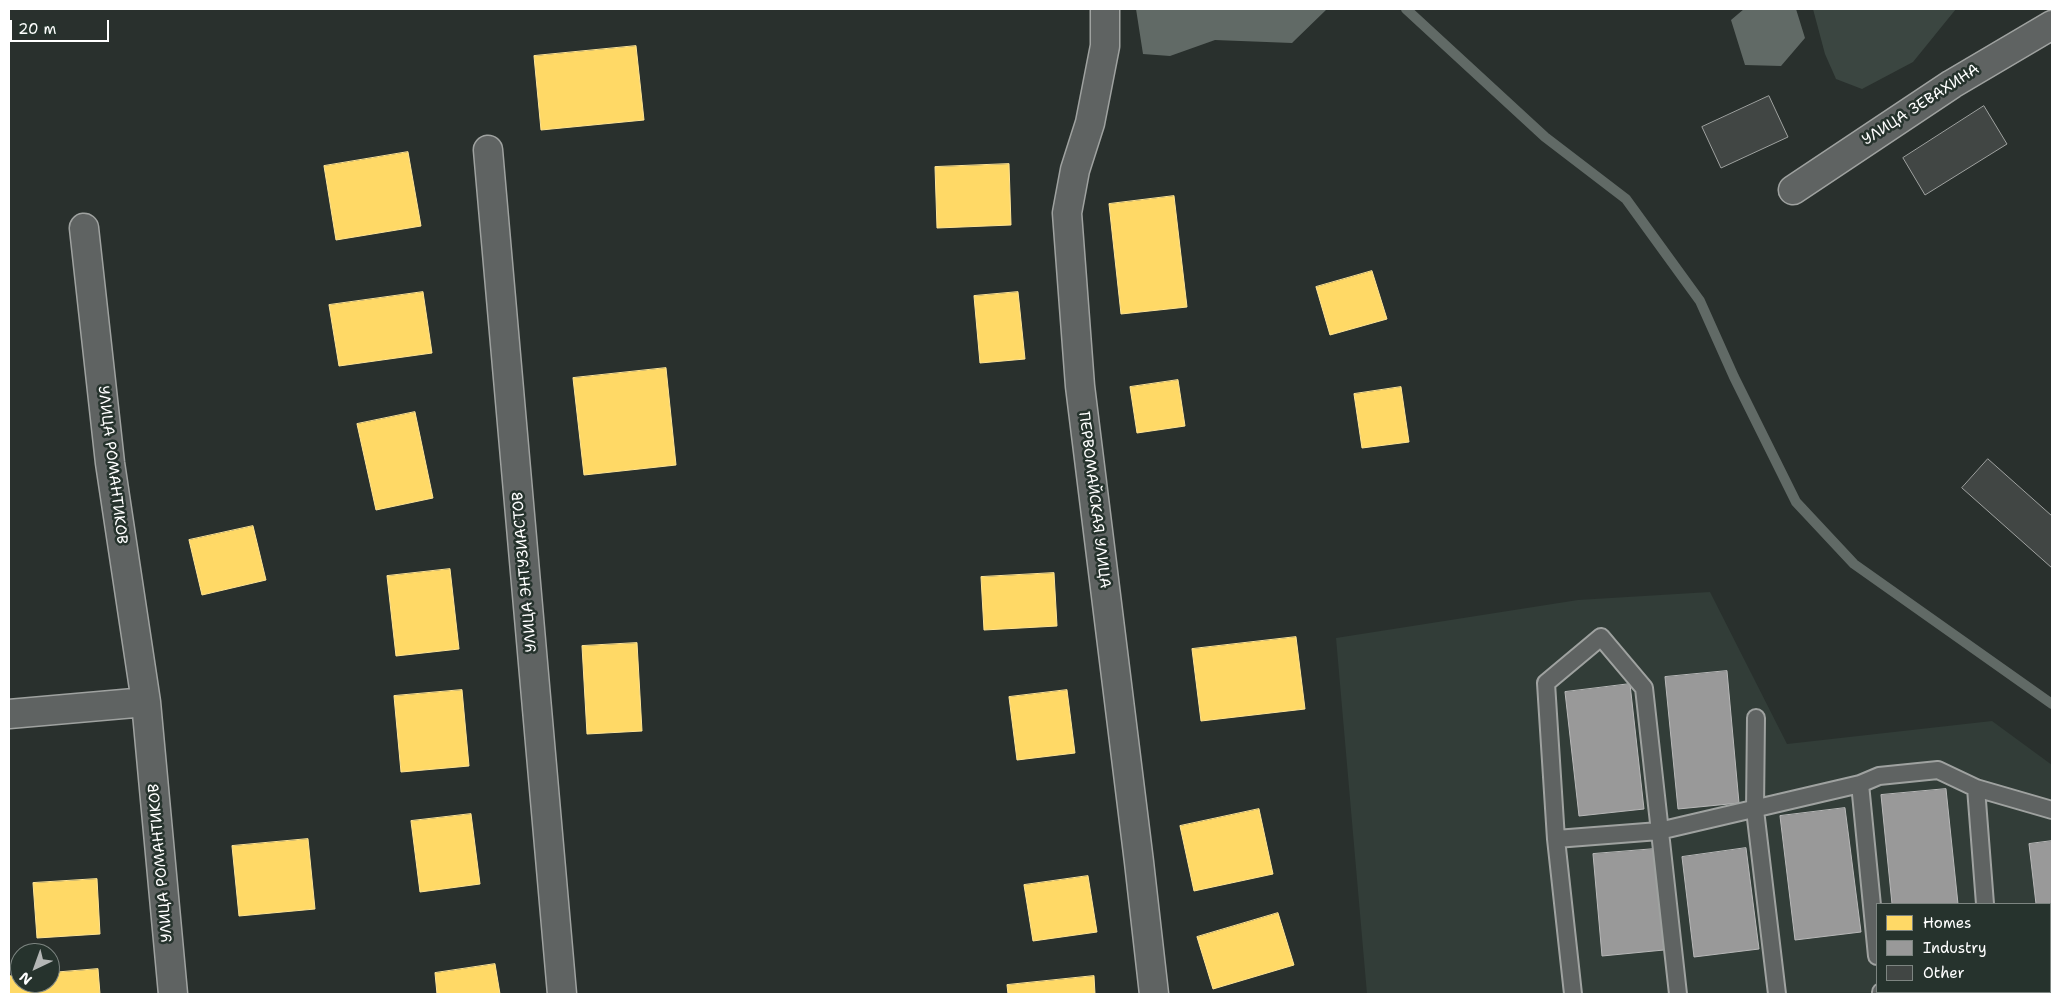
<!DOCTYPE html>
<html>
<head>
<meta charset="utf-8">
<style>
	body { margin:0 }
	#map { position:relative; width:2061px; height:1003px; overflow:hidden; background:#29302d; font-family:"Shantell Sans",sans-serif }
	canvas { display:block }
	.frame { position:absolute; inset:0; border:10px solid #fff; pointer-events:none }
	.legend { position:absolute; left:1876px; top:903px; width:175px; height:90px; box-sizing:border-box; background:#26332d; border:1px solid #7d8581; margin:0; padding:6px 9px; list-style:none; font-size:15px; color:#fff }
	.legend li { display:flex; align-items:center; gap:10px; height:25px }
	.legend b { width:25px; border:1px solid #7d8581 }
	.north { position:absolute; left:10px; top:943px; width:50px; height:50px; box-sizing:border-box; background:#26332d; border:1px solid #7d8581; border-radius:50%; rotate:222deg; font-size:14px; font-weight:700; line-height:20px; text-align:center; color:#fff }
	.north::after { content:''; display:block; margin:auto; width:18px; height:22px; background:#b4b7b6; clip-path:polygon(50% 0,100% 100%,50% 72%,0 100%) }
	.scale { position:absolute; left:10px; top:20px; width:99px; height:22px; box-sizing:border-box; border:2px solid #fff; border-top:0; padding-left:6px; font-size:15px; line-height:18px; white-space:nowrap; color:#fff; -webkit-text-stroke:4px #26332d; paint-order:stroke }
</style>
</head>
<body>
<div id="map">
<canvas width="2061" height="1003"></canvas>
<div class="frame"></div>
<ul class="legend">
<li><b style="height:14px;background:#ffd966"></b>Homes</li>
<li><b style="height:14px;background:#999"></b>Industry</li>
<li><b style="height:14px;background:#414644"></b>Other</li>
</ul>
<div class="north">N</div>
<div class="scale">20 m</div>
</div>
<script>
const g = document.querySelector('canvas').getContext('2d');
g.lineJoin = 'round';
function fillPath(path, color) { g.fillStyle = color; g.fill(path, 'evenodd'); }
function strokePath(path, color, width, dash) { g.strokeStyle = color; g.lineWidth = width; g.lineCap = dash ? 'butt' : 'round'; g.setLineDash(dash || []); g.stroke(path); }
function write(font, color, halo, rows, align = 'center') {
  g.font = font + ' "Shantell Sans",sans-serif'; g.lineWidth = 5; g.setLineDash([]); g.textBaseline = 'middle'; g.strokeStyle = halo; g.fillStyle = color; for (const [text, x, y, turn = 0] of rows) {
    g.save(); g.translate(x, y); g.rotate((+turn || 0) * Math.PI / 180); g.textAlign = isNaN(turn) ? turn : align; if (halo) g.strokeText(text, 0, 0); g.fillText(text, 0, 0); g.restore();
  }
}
fillPath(new Path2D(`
	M1710,592L1787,744L1992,721L2052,765V994H1367L1336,638L1578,600ZM1877,904H2050V992H1877Z`), '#323d38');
fillPath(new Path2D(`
	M1813,9H1956L1913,62L1862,89L1836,79L1825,54Z`), '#3b4641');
fillPath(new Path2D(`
	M1136,9H1327L1292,43L1215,40L1170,56L1143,54Z
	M1744,9H1796L1805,38L1781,66L1745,65L1731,20Z`), '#616a66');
const homes = new Path2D(`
	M636,46L644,120L541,130L534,56Z
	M408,152L421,226L336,240L324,166Z
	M1009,164L1011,225L937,228L935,167Z
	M1174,196L1187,307L1121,314L1109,204Z
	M1372,271L1387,319L1330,335L1316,287Z
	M423,292L432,353L339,366L329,305Z
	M1018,292L1025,359L980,363L974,296Z
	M666,368L676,465L584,475L573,378Z
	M1178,380L1185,426L1137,433L1130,387Z
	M1401,387L1409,442L1362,448L1354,394Z
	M415,412L433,498L376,510L357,424Z
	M253,526L266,580L202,595L189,540Z
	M450,569L459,649L396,656L387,576Z
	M1054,573L1057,626L984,630L981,577Z
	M1296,637L1305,709L1201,721L1192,649Z
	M637,643L642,731L587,734L582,646Z
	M462,690L469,766L401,772L394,696Z
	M1067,690L1075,753L1017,760L1009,697Z
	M1259,809L1273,874L1194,891L1180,826Z
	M471,814L480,884L420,892L411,821Z
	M308,839L315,909L239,916L232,846Z
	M1088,876L1097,932L1033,941L1024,885Z
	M97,879L100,934L37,938L33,883Z
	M1278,913L1294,965L1213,989L1197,937Z
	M495,964L500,994H437L435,973Z
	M98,969L100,994H9V976L20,975V983H50V973Z
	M1094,976L1095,994H1008L1007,985Z`);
fillPath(homes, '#ffd966');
strokePath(homes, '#ffe494', 1);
const industry = new Path2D(`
	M1727,671L1739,803L1678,809L1665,677Z
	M1630,684L1644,809L1579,816L1565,692Z
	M1946,789L1958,904H1892L1881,795Z
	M1845,808L1861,932L1795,940L1780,816Z
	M2052,841V994H2046L2045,992H2050V904H2036L2029,844Z
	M1746,848L1759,949L1694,957L1682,857Z
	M1655,849L1664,950L1602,956L1593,854Z
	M1901,992H1967V994H1901Z`);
fillPath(industry, '#999');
strokePath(industry, '#b8b8b8', 1);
strokePath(new Path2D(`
	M1406,9L1545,137L1626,199L1700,301L1734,377L1796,502L1854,564L2052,704`), '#616a66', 10);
const building = new Path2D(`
	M1769,96L1788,137L1721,168L1702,127Z
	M1984,106L2007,144L1925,195L1903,158Z
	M1988,459L2052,516V568L1962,488Z`);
fillPath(building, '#414644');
strokePath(building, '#9fa2a0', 1);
const lane = new Path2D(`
	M1756,718L1755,810L1777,994
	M1860,784L1877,956
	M1976,788L1985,904
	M1556,839L1659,831L1860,784L1879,776L1938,770L1976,788L2052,810
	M1881,992V994
	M1992,992V994
	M1573,994L1556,839L1546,683L1601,637L1644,688L1678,994`);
const street = new Path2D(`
	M1105,9V46L1090,123L1075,170L1067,213L1080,386L1139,862L1154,994
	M488,150L562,994
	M1793,190L1952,84L2052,25
	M84,228L110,463L146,702L173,994
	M9,714L146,702`);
strokePath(lane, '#9fa2a0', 20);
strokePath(street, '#9fa2a0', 31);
strokePath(lane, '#5f6362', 16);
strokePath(street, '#5f6362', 28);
write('15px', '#fff', '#26332d', [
	["УЛИЦА ЗЕВАХИНА",1921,105,-33],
	["УЛИЦА РОМАНТИКОВ",112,465,83],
	["ПЕРВОМАЙСКАЯ УЛИЦА",1094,500,83],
	["УЛИЦА ЭНТУЗИАСТОВ",525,572,-95],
	["УЛИЦА РОМАНТИКОВ",161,863,-95]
]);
</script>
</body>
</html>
